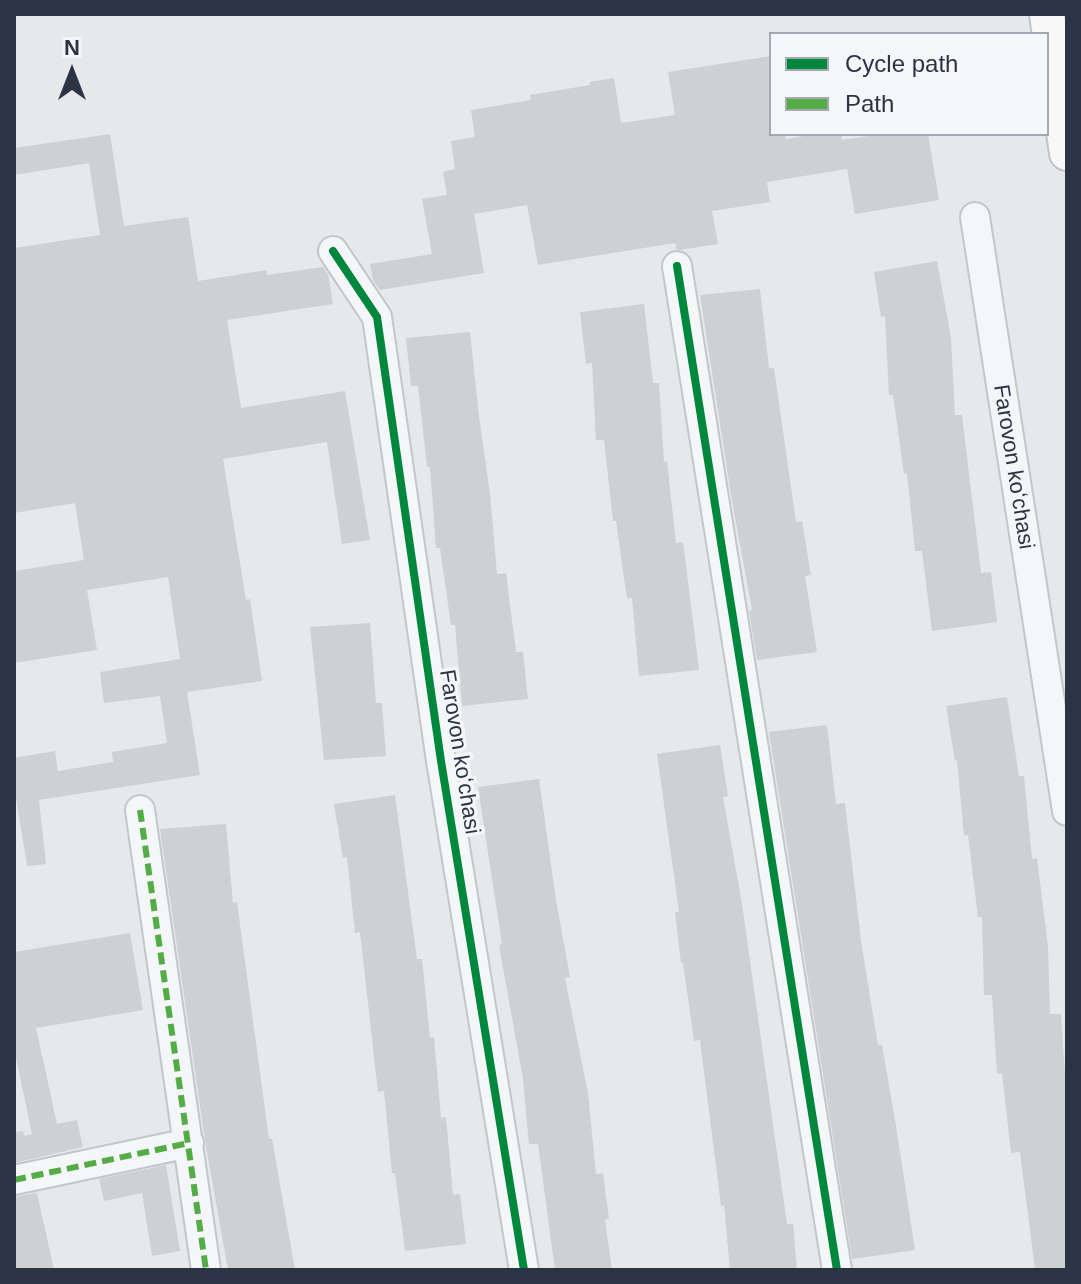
<!DOCTYPE html>
<html>
<head>
<meta charset="utf-8">
<style>
	body { margin:0 }
	#map { position:relative; width:1081px; height:1284px; overflow:hidden; background:#e6e8ea; font-family:Arial,sans-serif }
	canvas { display:block }
	.frame { position:absolute; inset:0; border:16px solid #2b3445; pointer-events:none }
	.legend { position:absolute; left:769px; top:32px; width:280px; height:104px; box-sizing:border-box; background:#f4f6f9; border:2px solid #a4a8b1; margin:0; padding:10px 14px; list-style:none; font-size:24px; color:#2b3445 }
	.legend li { display:flex; align-items:center; gap:16px; height:40px }
	.legend b { width:40px; border:2px solid #a4a8b1 }
	.north { position:absolute; left:32px; top:32px; width:80px; height:80px; -webkit-text-stroke:6px #f4f6f9; paint-order:stroke; rotate:0deg; font-size:22px; font-weight:700; line-height:32px; text-align:center; color:#2b3445 }
	.north::after { content:''; display:block; margin:auto; width:28px; height:36px; background:#2b3445; clip-path:polygon(50% 0,100% 100%,50% 72%,0 100%) }
</style>
</head>
<body>
<div id="map">
<canvas width="1081" height="1284"></canvas>
<div class="frame"></div>
<ul class="legend">
<li><b style="height:10px;background:#00873e"></b>Cycle path</li>
<li><b style="height:10px;background:#54ac47"></b>Path</li>
</ul>
<div class="north">N</div>
</div>
<script>
const g = document.querySelector('canvas').getContext('2d');
g.lineJoin = 'round';
function fillPath(path, color) { g.fillStyle = color; g.fill(path, 'evenodd'); }
function strokePath(path, color, width, dash) { g.strokeStyle = color; g.lineWidth = width; g.lineCap = dash ? 'butt' : 'round'; g.setLineDash(dash || []); g.stroke(path); }
function write(font, color, halo, rows, align = 'center') {
  g.font = font + ' Arial,sans-serif'; g.lineWidth = 7; g.setLineDash([]); g.textBaseline = 'middle'; g.strokeStyle = halo; g.fillStyle = color; for (const [text, x, y, turn = 0] of rows) {
    g.save(); g.translate(x, y); g.rotate((+turn || 0) * Math.PI / 180); g.textAlign = isNaN(turn) ? turn : align; if (halo) g.strokeText(text, 0, 0); g.fillText(text, 0, 0); g.restore();
  }
}
fillPath(new Path2D(`
	M771,56V134H785L786,139L815,134H841L842,140L882,134H928L939,200L855,214L847,169L767,182L770,202L712,211L718,244L680,250L676,249L675,243L538,265L527,205L474,214L484,273L380,290L373,280L370,264L432,254L422,199L447,195L443,172L455,169L451,141L475,137L471,110L531,100L530,95L590,85V82L614,78L621,123L675,115L668,72Z
	M110,134L124,226L188,217L198,281L267,270V275L323,267L328,274L333,304L227,320L241,408L345,391L370,540L342,544L327,442L223,459L246,600L250,599L262,681L187,692L200,775L39,800L46,864L27,866L14,785V758L55,751L58,771L113,762L112,752L167,743L160,696L104,703L100,672L180,659L168,577L87,590L97,650L14,663V571L84,560L75,503L14,513V248L100,235L89,163L14,175V148Z
	M937,261L951,338L955,415H962L981,573L991,572L997,622L932,631L922,551H915L907,473L904,474L893,395H889L885,316L881,317L874,272Z
	M760,289L769,368H774L796,522L802,521L811,575L805,576L817,652L757,660L749,611L752,610L732,501L700,295Z
	M644,304L653,383H659L664,462L667,461L676,543L683,542L699,670L639,676L632,598L627,599L616,521H613L604,440H596L592,363L586,364L580,312Z
	M470,332L479,416L490,494L497,574L506,573L516,652H523L528,699L462,706L455,625H451L440,548H436L430,467H427L418,386H411L406,338Z
	M370,623L376,703H382L386,756L324,760L310,627Z
	M1007,697L1019,776H1024L1032,859L1037,858L1048,946L1050,1014H1061L1067,1104V1270H1035L1020,1152L1011,1153L1002,1073L997,1074L992,995H984L982,917H978L968,835L964,836L957,760L955,761L946,706Z
	M827,725L836,804L845,803L861,941L878,1045H882L896,1126L915,1250L852,1259L769,732Z
	M720,745L728,796L723,797L742,904L787,1224H793L797,1270H730L724,1205L721,1206L700,1040L694,1041L683,963H681L675,912H679L657,754Z
	M539,779L556,900L570,977L565,978L588,1093L596,1174L603,1173L609,1219L605,1220L612,1270H555L538,1144H529L523,1079L499,945L502,944L478,787Z
	M395,795L417,959H422L430,1037H434L441,1118L446,1117L453,1195L460,1194L466,1244L405,1251L395,1173H392L384,1091L378,1092L360,932L355,933L347,857L343,858L334,804Z
	M226,824L233,903L237,902L269,1139H272L295,1270H228L206,1147L160,829Z
	M130,933L143,1010L36,1028L57,1124L77,1120L83,1147L14,1163V1132L23,1131L24,1136L32,1134L14,1048V952Z
	M166,1165L180,1251L152,1256L142,1193L104,1201L99,1179Z
	M37,1193L54,1270H14V1197Z`), '#ced0d3');
const minor = new Path2D(`
	M975,217L1067,811
	M333,251L377,317L441,761L524,1270
	M677,266L837,1270
	M140,810L206,1270
	M14,1180L189,1143`);
const major = new Path2D(`
	M1047,14L1067,153`);
strokePath(minor, '#c4c6c8', 32);
strokePath(major, '#c2c5c8', 38);
strokePath(minor, '#f5f6f7', 28);
strokePath(major, '#f8f8f8', 34);
strokePath(new Path2D(`
	M140,810L206,1270
	M14,1180L189,1143`), '#54ac47', 6, [12, 6]);
strokePath(new Path2D(`
	M333,251L377,317L441,761L524,1270
	M677,266L837,1270`), '#00873e', 8);
write('22px', '#2b3445', '#f4f6f9', [
	["Farovon koʻchasi",1013,467,81],
	["Farovon koʻchasi",459,752,81]
]);
</script>
</body>
</html>
